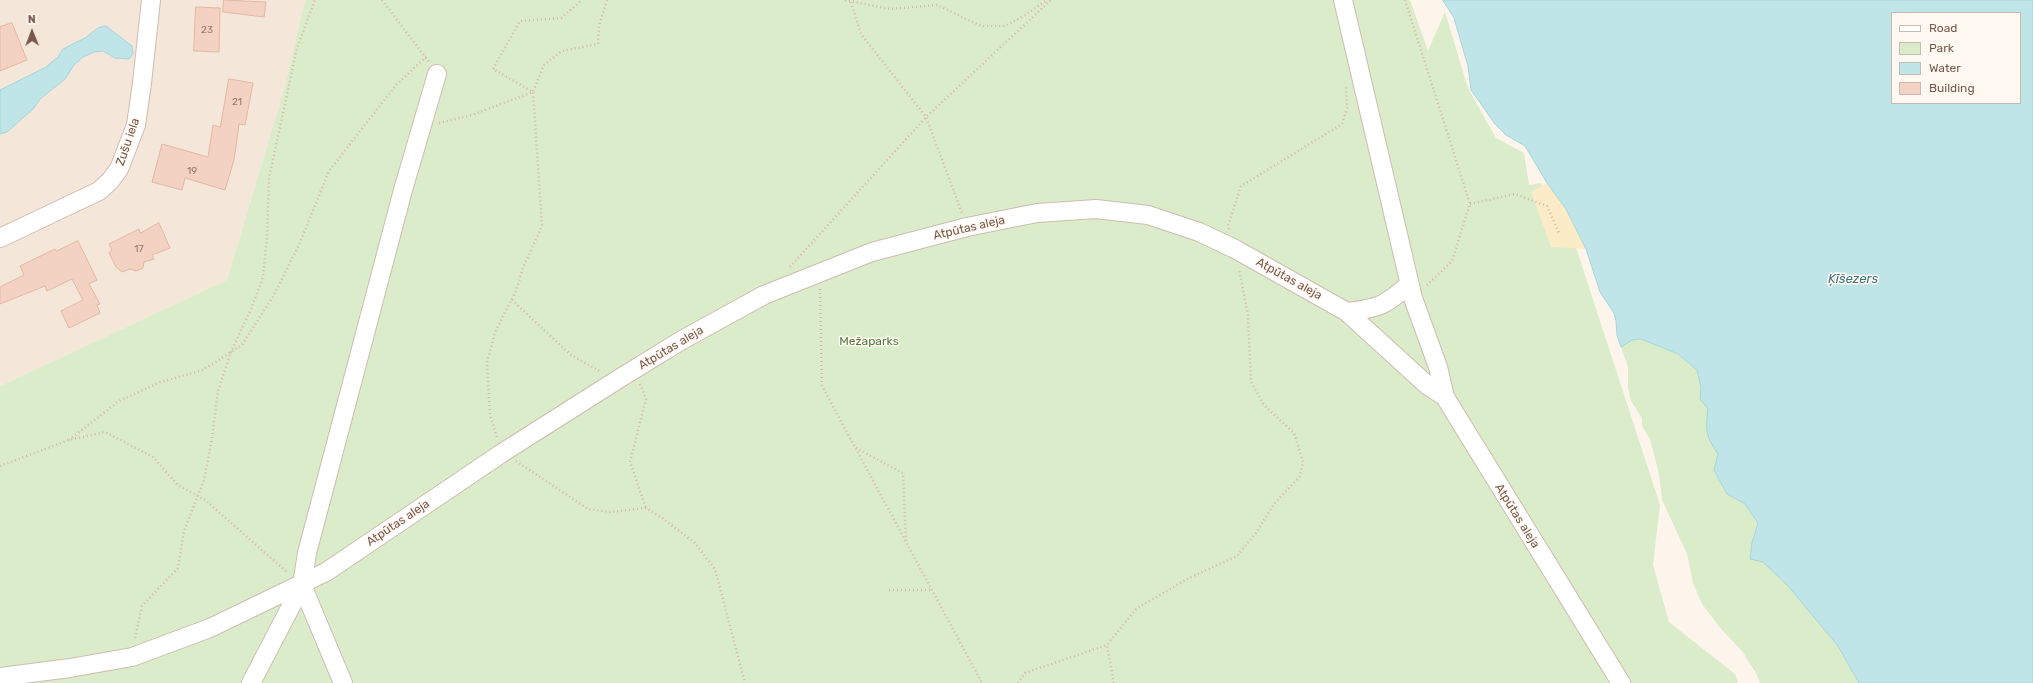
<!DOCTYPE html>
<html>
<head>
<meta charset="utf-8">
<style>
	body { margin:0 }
	#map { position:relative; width:2033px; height:683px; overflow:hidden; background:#fdf5eb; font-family:Rubik,sans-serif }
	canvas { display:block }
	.legend { position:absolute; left:1891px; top:12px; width:130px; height:92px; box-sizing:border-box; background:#fff9f2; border:1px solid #c9b9b0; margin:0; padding:5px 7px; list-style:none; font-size:12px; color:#79594d }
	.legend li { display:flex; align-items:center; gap:8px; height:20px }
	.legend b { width:20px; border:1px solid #c9b9b0 }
	.north { position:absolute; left:12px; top:12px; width:40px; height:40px; -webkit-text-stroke:3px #fff9f2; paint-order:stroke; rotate:359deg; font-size:11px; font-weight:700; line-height:16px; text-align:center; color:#79594d }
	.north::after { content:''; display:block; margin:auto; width:14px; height:18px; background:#79594d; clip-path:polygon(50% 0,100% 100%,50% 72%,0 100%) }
</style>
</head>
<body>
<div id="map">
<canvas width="2033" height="683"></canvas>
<ul class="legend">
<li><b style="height:5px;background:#fff"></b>Road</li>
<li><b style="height:11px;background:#daecc9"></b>Park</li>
<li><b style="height:11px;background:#bfe5e8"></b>Water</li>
<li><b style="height:11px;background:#f3d2c3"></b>Building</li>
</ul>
<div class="north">N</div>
</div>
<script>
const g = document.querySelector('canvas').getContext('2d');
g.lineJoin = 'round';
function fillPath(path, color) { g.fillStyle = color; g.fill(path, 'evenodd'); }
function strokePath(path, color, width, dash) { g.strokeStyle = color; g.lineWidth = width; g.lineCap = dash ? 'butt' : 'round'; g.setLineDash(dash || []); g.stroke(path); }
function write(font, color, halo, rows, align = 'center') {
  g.font = font + ' Rubik,sans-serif'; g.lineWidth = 3; g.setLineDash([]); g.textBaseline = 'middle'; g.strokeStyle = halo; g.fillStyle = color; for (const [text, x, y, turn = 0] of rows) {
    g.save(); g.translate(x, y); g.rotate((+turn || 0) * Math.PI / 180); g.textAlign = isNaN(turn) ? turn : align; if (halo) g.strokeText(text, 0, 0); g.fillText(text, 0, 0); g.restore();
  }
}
fillPath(new Path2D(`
	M0,0H305L285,86L227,280L0,386Z`), '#f5e6da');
fillPath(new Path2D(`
	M305,0H1410L1428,51L1445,12L1468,88L1496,138L1524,153L1529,185L1541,183L1571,232L1660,505L1653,565L1669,622L1735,674L1738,683H0V386L227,280L285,86Z
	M1641,339L1678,354L1697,370L1701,387L1700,399L1708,409C1705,430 1706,436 1718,454L1714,470L1727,494L1745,504L1758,523L1752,543L1763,562L1788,586L1838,646L1859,683H1760L1756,673L1742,651L1721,629L1702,604L1693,583L1687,554L1662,500L1659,474L1650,439L1642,426V418L1631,401L1628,388V367L1621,347L1632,340Z`), '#daecc9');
fillPath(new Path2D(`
	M1547,183L1566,209L1586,249L1551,247L1531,192Z`), '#fcebc7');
const water = new Path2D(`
	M1443,0H2033V683H1859L1838,646L1788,586L1763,562L1750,559L1752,543L1758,523L1745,504L1727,494L1714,470L1718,454C1706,436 1705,431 1708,409L1700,399L1701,387L1697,370L1678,354L1641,339L1632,340L1621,347L1617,335L1616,321L1614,313L1600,292L1586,249L1566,209L1547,183L1525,146L1506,135L1495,124L1471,90L1468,66L1454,18ZM1892,13H2020V103H1892Z
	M106,26L132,46L133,54L129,59L115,58L103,51L94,52L83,57L74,65L65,79L40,99L34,108L7,132L0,134V90L46,67L58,57L63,49L85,38L98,28Z`);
fillPath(water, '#bfe5e8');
strokePath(water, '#a5d6d9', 1);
const building = new Path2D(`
	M224,0L266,2L264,17L223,12Z
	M196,7L220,8L219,52L194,51Z
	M12,23L27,60L0,71V27Z
	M229,79L253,83L245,125L239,124L234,160L225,190L185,178L182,190L152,182L162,144L208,157L213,125L220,127Z
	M159,223L170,248L152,255L154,259L144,262L143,268L136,271L130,269L122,272L116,267L109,253L112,250L109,244L139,229L140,233Z
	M78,241L97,280L89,284L100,304L97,305L100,313L69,328L61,311L83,300L72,279L47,291L45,286L0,304V287L24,275L20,266L55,249L56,251Z`);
fillPath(building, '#f3d2c3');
strokePath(building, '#e5b7a3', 1);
const street = new Path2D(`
	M1343,0L1413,298L1438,367L1445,397
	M0,238L99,191L110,181L119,169L136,125L142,83L151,0
	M1347,312C1381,308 1385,305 1410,284
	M302,585L343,683
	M0,677L70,668L132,657L210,628L326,572L502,453L617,380L682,340L764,295L872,252L967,227L1037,213L1096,209L1148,215L1199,232L1235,249L1347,312L1427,385L1445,397L1621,683
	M251,683L302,585L307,553L403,190L437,74`);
strokePath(street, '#d0bbb0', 20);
strokePath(new Path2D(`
	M382,0L429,62
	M845,0L890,9L937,5L981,26H1005L1024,16L1047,0
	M1405,0L1470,204L1452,261L1426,286
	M851,2L861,34L926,117L962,213
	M439,123L472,115L533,92L544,65L562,51L598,44L599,26L607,0
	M1470,204L1515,194L1547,206L1559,233
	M1229,229L1228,226L1241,186L1342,124L1347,108L1346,87
	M790,267L926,117L1051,0
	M820,289L822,386L982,683
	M512,300L571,355L601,372
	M640,384L646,399L630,462L646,508
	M497,437L490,415L487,363L495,332L516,291L523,268L542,226L533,92L493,69L520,21L561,18L582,0
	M69,440L119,401L161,382L203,370L242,345L274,295L299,245L329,171L396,85L426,57
	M856,448L903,473L906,541
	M516,461L588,509L611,512L646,508L662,518L694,542L715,569L745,683
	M0,466L69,440L105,432L153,457L178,485L205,500L288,573
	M889,590H932
	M135,638L142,606L178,568L184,531L204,480L212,438L218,391L231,352L251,309L263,277L267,237L269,178L297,48L315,0
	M1018,683L1025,673L1107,645
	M1114,683L1107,645L1136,609L1189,578L1237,556L1256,533L1274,504L1300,476L1303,462L1294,433L1264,405L1251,382L1248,315L1239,269`), '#d8b5a5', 2.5, [1, 3]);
strokePath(street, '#fff', 18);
write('10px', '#98776a', null, [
	["23",207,30],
	["21",237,102],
	["19",192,171],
	["17",139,249]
]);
write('12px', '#79594d', '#fff9f2', [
	["Zušu iela",128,142,-71],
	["Atpūtas aleja",969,228,-13],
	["Atpūtas aleja",1289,279,29],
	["Atpūtas aleja",671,348,-31],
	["Atpūtas aleja",1517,516,58],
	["Atpūtas aleja",398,523,-34]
]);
write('12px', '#577941', '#fff9f2', [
	["Mežaparks",869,342]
]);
write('italic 13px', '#40787e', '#fff9f2', [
	["Ķīšezers",1853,279]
]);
</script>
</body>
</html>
